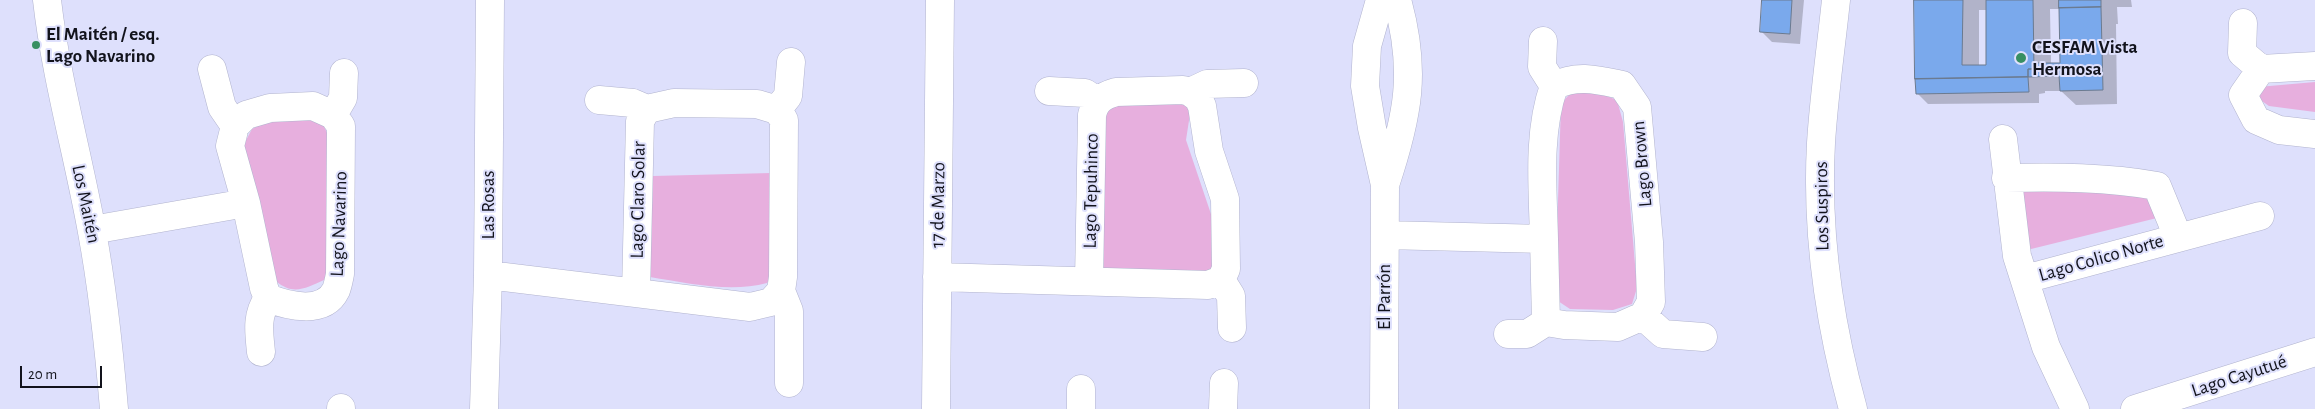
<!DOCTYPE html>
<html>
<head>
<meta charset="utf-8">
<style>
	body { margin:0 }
	#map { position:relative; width:2315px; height:409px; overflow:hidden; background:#dee0fc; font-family:"Alegreya Sans",sans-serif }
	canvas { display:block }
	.scale { position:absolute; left:20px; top:366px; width:82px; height:22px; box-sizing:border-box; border:2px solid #12131c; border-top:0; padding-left:6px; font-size:15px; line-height:18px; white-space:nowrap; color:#12131c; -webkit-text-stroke:4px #dee0fc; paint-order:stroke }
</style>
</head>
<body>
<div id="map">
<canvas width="2315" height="409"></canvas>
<div class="scale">20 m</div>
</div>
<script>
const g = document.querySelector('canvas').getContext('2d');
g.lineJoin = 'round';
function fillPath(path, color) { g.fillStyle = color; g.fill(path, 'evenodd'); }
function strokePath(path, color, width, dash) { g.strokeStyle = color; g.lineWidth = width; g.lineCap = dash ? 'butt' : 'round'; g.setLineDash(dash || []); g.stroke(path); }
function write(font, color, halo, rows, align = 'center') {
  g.font = font + ' "Alegreya Sans",sans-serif'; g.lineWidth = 4; g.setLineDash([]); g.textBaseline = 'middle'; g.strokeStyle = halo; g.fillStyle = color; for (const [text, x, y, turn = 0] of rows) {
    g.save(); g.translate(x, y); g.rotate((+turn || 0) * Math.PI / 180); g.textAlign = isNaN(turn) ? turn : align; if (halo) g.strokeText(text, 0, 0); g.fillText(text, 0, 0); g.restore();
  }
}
fillPath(new Path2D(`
	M2315,82V112L2269,106L2259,99L2258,87Z
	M1572,92H1596L1617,100L1623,122L1637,288L1632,304L1613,310L1570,309L1555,299L1561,103Z
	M1104,101H1192L1186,140L1213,220L1215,278L1103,276Z
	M314,116L322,122L327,133L329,266L324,280C306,288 293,296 276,281L244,144L252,129L273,118Z
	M771,173L773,274L767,283C730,293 687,283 650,277L653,176Z
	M2119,187L2149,195L2157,218L2023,251L2014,192Z`), '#e7afde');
fillPath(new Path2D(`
	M1763,0H1804L1800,44L1772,42L1761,31Z
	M1915,0H2131L2132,7H2117L2118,24H2116L2117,104L2076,105L2061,91H2045V93L2039,94V103L1928,104L1917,93ZM2050,9H2060L2061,64H2051ZM1979,10H1987V66H1979Z`), '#0003');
const building = new Path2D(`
	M1762,0H1792L1790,34L1760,32Z
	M1914,0H1963L1962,65H1986V0H2033L2034,69H2028V77L1915,79Z
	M2059,0H2101V7L2059,8Z
	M2101,7L2103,90L2060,91L2059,76L2028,77V69H2034V63H2060L2059,8Z
	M2028,77L2029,92L1916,94L1915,79Z`);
fillPath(building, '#7aa9ec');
strokePath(building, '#6b7a8f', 1);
const minor = new Path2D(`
	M47,0C56,79 78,154 92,232C103,291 109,349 114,409
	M1380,0L1367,46L1365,86L1372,128L1385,185L1384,409
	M1836,0C1831,48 1824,95 1821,143C1816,234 1829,322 1853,409
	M2243,23L2242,53L2261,69
	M1543,41L1542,67L1554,86
	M2315,66L2261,69L2243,95L2256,120L2279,130L2315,134
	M212,69L222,107L235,126
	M1049,91L1085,93L1097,101
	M1190,92L1207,84L1244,83
	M599,100L633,103L647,109
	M674,103L757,104L777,110L784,120L783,277L781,291L771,302L750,307L636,293L640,121L647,109Z
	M313,106L333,115L341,126L340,274C339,279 338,285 336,290C324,315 288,306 268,298L264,288L246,203L230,146L235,126L246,115L270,108Z
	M777,110L788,96L791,62
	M333,115L343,98L344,73
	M2003,139L2017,256L2046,347L2075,409
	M2006,178C2057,177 2107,177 2157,186L2178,237
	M1385,185C1408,116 1417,71 1397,0
	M92,230L246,203
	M1385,235L1544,239C1543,189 1537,134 1554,86C1577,74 1598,80 1622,85L1637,107L1649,242L1651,302L1643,316L1618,327L1564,325L1546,322L1544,239
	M488,275L636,293
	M937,277C1028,280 1118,282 1208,285L1221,280L1226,269L1225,199L1209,151L1202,106L1198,98L1190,92L1183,90L1116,92C1102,96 1095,101 1092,115L1089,281
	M2025,279L2260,216
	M1221,280L1231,296L1232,328
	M781,291L789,311V383
	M1643,316L1663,334L1703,337
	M1508,334H1527L1546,322
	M261,352C259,332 256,316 268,298
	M1081,389V409
	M341,408V409
	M484,409L488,275L490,0
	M936,409L940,0
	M1223,409L1224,383
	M2135,409L2315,352`);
strokePath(minor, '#b1b3ce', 29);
strokePath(minor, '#fff', 28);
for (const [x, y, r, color] of [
	[36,45,5,"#388f63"],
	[2021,58,6,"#388f63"]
]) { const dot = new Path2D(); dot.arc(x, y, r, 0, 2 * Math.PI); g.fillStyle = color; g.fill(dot); strokePath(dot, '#dee0fc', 2); }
write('bold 19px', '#12131c', '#dee0fc', [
	["El Maitén / esq.",46,34],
	["Lago Navarino",46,56],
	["CESFAM Vista",2032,47],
	["Hermosa",2032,69]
], 'left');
write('19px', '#12131c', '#dee0fc', [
	["Lago Brown",1642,164,-95],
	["Lago Tepuhinco",1091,191,-89],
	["Lago Claro Solar",638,200,-89],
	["Los Maitén",86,204,78],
	["Las Rosas",488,205,-90],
	["17 de Marzo",938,205,-89],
	["Los Suspiros",1822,206,-91],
	["Lago Navarino",339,224,-88],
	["Lago Colico Norte",2101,258,-16],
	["El Parrón",1384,297,-90],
	["Lago Cayutué",2239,376,-18]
]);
</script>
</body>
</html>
